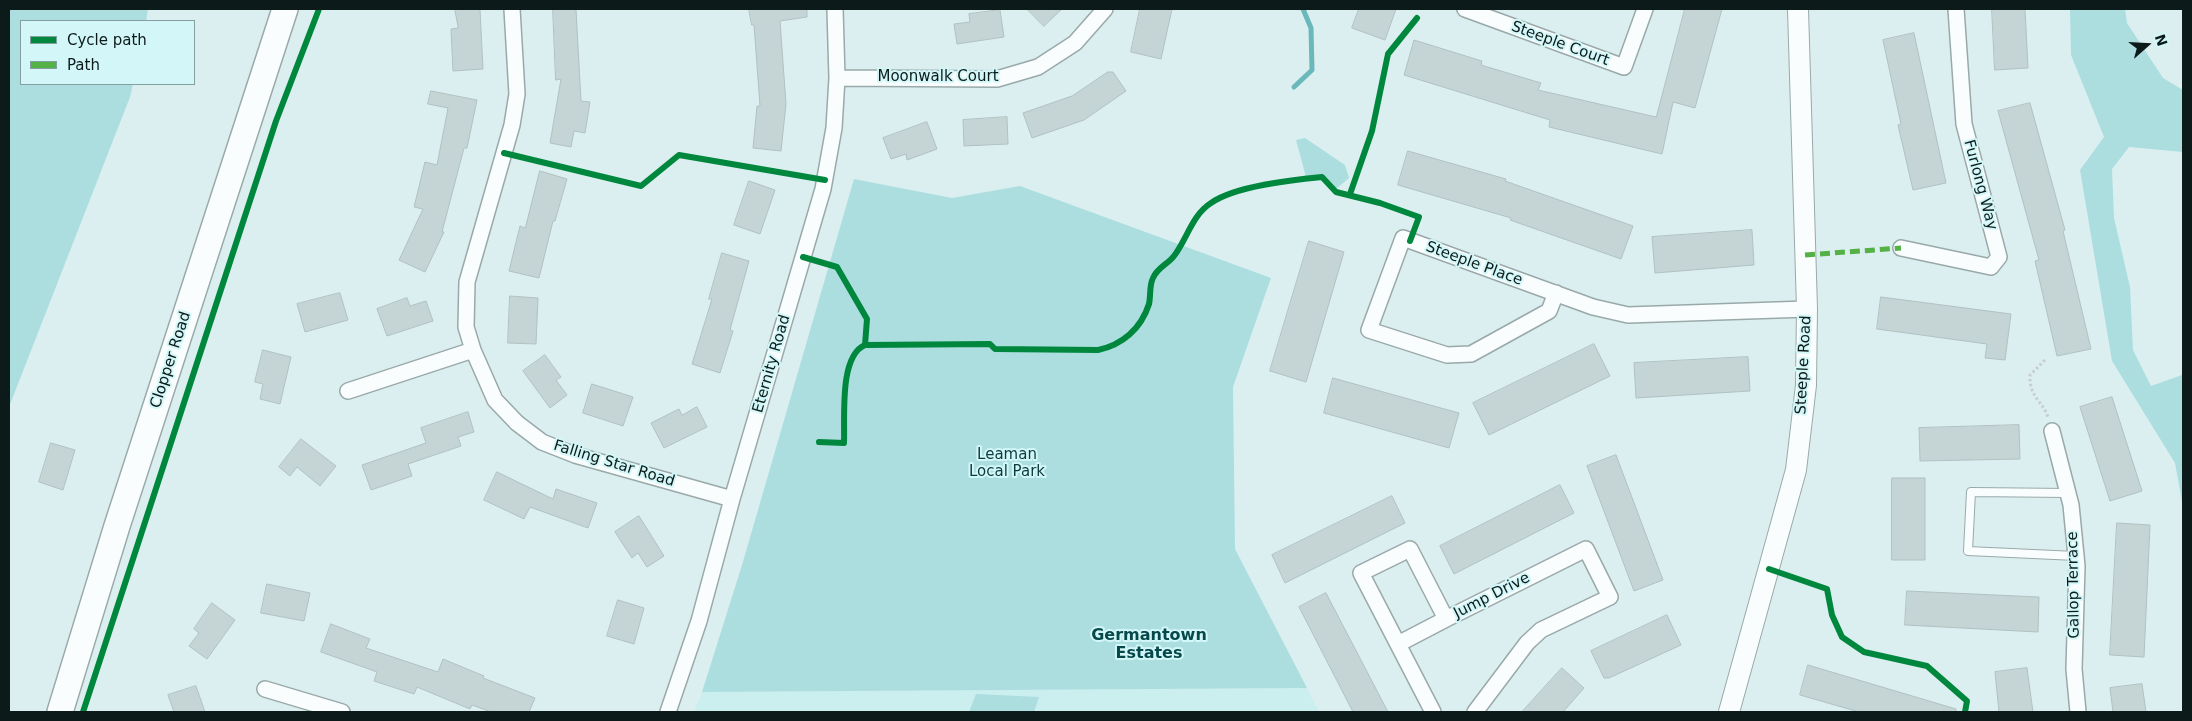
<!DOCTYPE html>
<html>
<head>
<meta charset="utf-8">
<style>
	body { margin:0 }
	#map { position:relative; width:2192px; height:721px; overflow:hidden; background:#dbeff0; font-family:"DejaVu Sans",sans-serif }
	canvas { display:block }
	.frame { position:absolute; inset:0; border:10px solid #0d1a1a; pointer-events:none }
	.legend { position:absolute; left:20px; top:20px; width:175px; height:65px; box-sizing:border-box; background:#d3f7f8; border:1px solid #849f9f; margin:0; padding:6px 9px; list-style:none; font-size:15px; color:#0d1a1a }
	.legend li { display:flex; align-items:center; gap:10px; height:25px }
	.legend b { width:25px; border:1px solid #849f9f }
	.north { position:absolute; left:2122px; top:20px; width:50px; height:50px; -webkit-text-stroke:4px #d3f7f8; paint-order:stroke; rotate:71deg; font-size:14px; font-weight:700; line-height:20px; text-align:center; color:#0d1a1a }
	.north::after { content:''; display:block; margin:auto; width:18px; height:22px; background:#0d1a1a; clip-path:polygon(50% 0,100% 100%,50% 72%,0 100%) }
</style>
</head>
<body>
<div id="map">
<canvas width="2192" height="721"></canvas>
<div class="frame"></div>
<ul class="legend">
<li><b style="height:6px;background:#00873e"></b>Cycle path</li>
<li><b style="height:6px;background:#54b145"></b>Path</li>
</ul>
<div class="north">N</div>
</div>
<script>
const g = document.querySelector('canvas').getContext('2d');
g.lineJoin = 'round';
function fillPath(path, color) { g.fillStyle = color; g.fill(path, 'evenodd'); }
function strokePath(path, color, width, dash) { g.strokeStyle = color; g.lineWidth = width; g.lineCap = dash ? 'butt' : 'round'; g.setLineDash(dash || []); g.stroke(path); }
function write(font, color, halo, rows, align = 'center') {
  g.font = font + ' "DejaVu Sans",sans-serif'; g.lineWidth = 4; g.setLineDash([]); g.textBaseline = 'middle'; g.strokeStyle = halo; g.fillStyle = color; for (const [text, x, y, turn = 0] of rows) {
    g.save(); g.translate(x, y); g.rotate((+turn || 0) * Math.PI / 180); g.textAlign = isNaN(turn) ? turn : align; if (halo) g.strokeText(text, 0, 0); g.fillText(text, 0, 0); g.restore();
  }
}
fillPath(new Path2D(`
	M1307,688L1319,712H694L702,692Z`), '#cbeeef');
fillPath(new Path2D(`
	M9,9H148L146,21H21V84H133L130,97L9,407Z
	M2070,9H2125L2127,23L2163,78L2183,90V152L2129,147L2112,169L2114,218L2130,287L2133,350L2151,386L2182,375L2183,369V507L2175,463L2112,361L2080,170L2104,137L2071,55Z
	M1305,138L1345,165L1349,178L1336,189L1323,176L1306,177L1296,140Z
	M854,179L952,198L1020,186L1271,278L1233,387L1235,549L1307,688L702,692L742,565Z
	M976,694L1039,697L1034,712H969Z`), '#acdee0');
strokePath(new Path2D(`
	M1294,87L1312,70L1311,28L1303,9`), '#6bb8bb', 5);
const building = new Path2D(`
	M455,9H480L483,69L453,71L451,29L458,28Z
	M553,9H576L581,101L590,102L585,133L574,131L571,147L550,143L561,79L556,80Z
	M749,9H807V17L780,21L786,104L781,151L753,148L757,106H760L754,25H752Z
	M1027,9H1062L1044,26Z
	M1140,9H1172L1161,59L1131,52Z
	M1359,9H1396L1385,40L1352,28Z
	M1685,9H1722L1695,108L1673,102L1662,154L1549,127L1550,120L1404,75L1414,40L1482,61L1481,65L1541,83L1538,90L1656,117Z
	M1992,9H2025L2028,68L1995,70Z
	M1000,10L1004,37L957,44L954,24L970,22L969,14Z
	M1914,33L1946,183L1913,190L1898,125L1901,124L1883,40Z
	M1108,72H1113L1126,91L1084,120L1032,138L1023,113L1072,96Z
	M431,91L477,100L467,148H464L442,232H444L425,272L399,260L423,209L414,207L425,162L437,165L448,108L428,104Z
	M2030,103L2065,230L2063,231L2091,349L2057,356L2035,261L2039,260L1998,111Z
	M1007,117L1008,144L964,146L963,120Z
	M927,122L937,149L907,160L906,154L891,159L883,138Z
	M1408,151L1506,179L1505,181L1633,226L1621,259L1510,220L1511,218L1398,185Z
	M540,171L567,179L555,221H553L539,278L509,271L520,226L525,228Z
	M749,181L775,190L760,234L734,225Z
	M1752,230L1754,265L1655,273L1652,237Z
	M1309,241L1344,252L1306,382L1270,371Z
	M722,253L749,261L730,330L733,331L720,373L692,364L712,299H709Z
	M340,293L348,320L305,332L297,304Z
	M510,296L538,298L536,344L508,343Z
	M1881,297L2011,314L2005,360L1985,358L1987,344L1877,329Z
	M407,298L410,306L426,301L433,321L387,336L377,309Z
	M1594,344L1610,376L1489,435L1473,403Z
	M263,350L291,357L280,404L260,399L263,384L255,382Z
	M545,355L561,377L556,380L567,395L550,408L523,371Z
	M1748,357L1750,391L1636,398L1634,363Z
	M1333,378L1459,413L1449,448L1324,413Z
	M592,384L633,397L623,426L583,413Z
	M2112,397L2142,491L2110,501L2080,407Z
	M697,407L707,427L664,448L651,423L679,409L682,415Z
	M468,412L474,432L458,437L461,446L408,464L412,476L371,490L362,465L426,443L421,428Z
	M2019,425L2020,459L1920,461L1919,428Z
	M301,439L336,466L320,486L297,467L290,476L279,467Z
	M51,443L75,450L63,490L39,482Z
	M1616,455L1663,580L1634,591L1587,466Z
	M497,472L553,499L556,489L597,503L588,528L530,507L524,519L484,500Z
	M1892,478H1925V560H1892Z
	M1560,485L1574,513L1454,574L1440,546Z
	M1392,496L1405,523L1285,583L1272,555Z
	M639,516L664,556L647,567L638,553L632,558L615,532Z
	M2117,523L2150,525L2144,657L2110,655Z
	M267,584L310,593L304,621L261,613Z
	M1907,591L2039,597L2038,632L1905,625Z
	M1326,593L1388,712H1353L1299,607Z
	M618,600L644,608L634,644L607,636Z
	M212,603L235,620L207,659L189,646L199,633L194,629Z
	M1667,615L1681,645L1609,678H1604L1591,651Z
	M331,624L370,639L366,648L438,672L443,659L484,676L483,678L535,698L529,712H491L472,705L470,709L417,687L414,694L374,681L377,672L321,652Z
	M1808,665L1956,709V712H1859L1800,695Z
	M1562,668L1584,688L1563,712H1522Z
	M2027,668L2033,712H1999L1995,672Z
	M2142,684L2146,712H2113L2110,688Z
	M196,686L205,712H174L168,695Z`);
fillPath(building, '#c5d5d5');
strokePath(building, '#b1c1c1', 1);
const service = new Path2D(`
	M2068,493L1971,492L1968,551L2076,556`);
const minor = new Path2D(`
	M512,9L517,94L512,125L467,282L466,327L473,350L495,400L517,423L542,442L575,455L732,499
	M1465,9L1624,67L1645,9
	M837,78L997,79L1038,67L1075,43L1105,9
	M1901,248L1991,267L1999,257L1964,124L1956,9
	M1556,293L1549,311L1471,354L1447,355L1369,330L1403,238L1593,307L1628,315L1807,309
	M348,391L473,350
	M2052,431L2071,505L2077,566L2074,669L2078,712
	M1398,644L1446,619
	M265,689L342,712
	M668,712L699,621L732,499L823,189L834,128L837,78L835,9
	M1433,712L1361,573L1410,549L1446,619L1586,549L1610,597L1541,630L1527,643L1475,712`);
const tertiary = new Path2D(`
	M1729,712L1796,470L1806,385L1807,309L1798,9`);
const primary = new Path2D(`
	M60,712L117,526L285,9`);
strokePath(service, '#99a9a9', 10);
strokePath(minor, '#99a9a9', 18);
strokePath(tertiary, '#99a9a9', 22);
strokePath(primary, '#99a9a9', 28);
strokePath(new Path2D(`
	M2045,360L2030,375C2029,397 2042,400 2048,417`), '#c8cece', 3, [2.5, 2.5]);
strokePath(service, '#fafdfd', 8);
strokePath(minor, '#fafdfd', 15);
strokePath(tertiary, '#fafdfd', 20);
strokePath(primary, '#fafdfd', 25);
strokePath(new Path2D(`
	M1805,255L1901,248`), '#54b145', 5, [10, 5]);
strokePath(new Path2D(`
	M504,153L641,186L679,155L825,180
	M1350,194L1372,131L1388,54L1417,18
	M803,257L837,267L867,319L865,345
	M819,442L844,443C845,417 839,356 865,345L990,344L995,349L1098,350C1122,345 1141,329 1149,304C1151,295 1149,286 1153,278C1157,268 1168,264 1174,256C1187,239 1192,215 1211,203C1235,186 1292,180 1322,177L1336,192L1380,203L1419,217L1410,241
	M1769,569L1827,589L1832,615L1842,637L1864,652L1927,666L1967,701L1965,712
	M83,712L276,121L319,9`), '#00873e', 6);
write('15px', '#0d1a1a', '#d3f7f8', [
	["Steeple Court",1560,44,20],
	["Moonwalk Court",938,77],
	["Furlong Way",1980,185,75],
	["Steeple Place",1474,264,20],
	["Clopper Road",171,360,-72],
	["Eternity Road",772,364,-74],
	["Steeple Road",1804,365,-87],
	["Falling Star Road",614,464,17],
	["Gallop Terrace",2074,585,-91],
	["Jump Drive",1492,596,-27]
]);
write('15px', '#0b3b3c', '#d3f7f8', [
	["Leaman",1007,455],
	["Local Park",1007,472]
]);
write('bold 16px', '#07494b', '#d3f7f8', [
	["Germantown",1149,636],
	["Estates",1149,654]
]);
</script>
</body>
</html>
